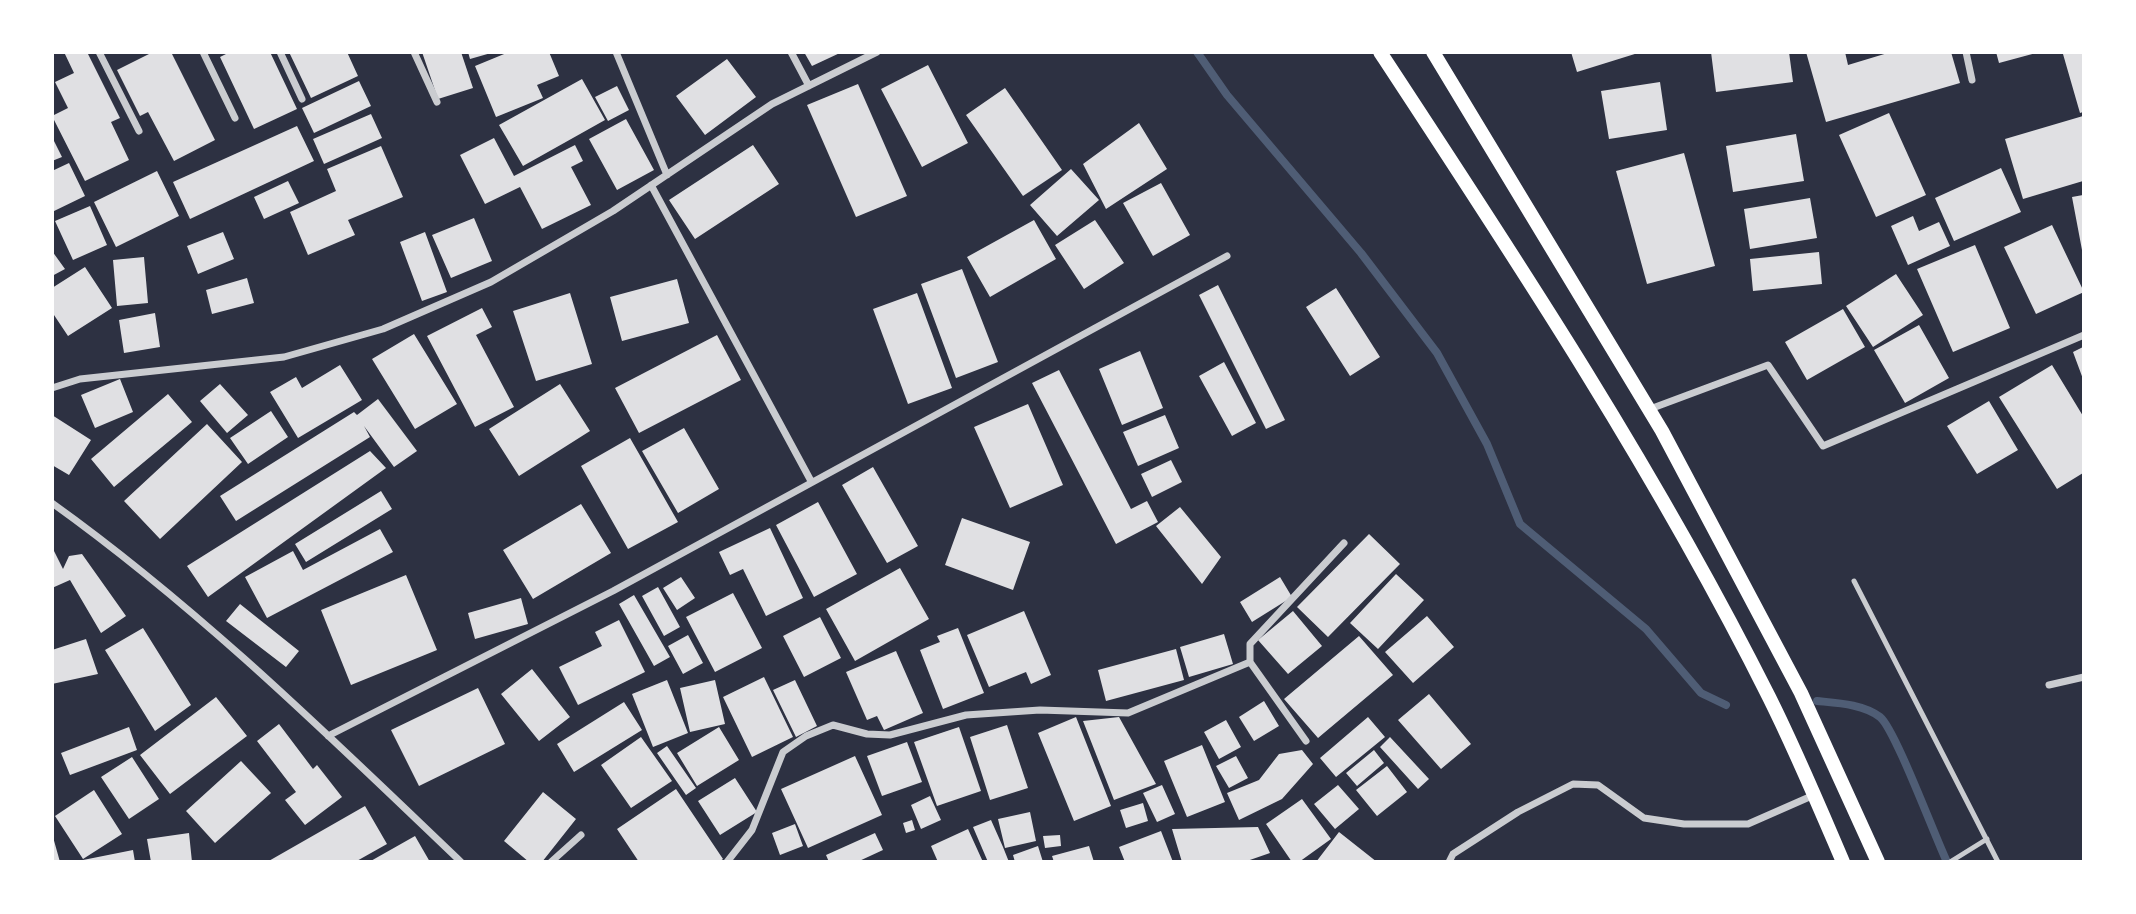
<!DOCTYPE html>
<html>
<head>
<meta charset="utf-8">
<style>
	body { margin:0 }
	#map { position:relative; width:2136px; height:914px; overflow:hidden; background:#2d3142; font-family:"Work Sans",sans-serif }
	canvas { display:block }
	.frame { position:absolute; inset:0; border:54px solid #fff; pointer-events:none }
</style>
</head>
<body>
<div id="map">
<canvas width="2136" height="914"></canvas>
<div class="frame"></div>
</div>
<script>
const g = document.querySelector('canvas').getContext('2d');
g.lineJoin = 'round';
function strokePath(path, color, width, dash) { g.strokeStyle = color; g.lineWidth = width; g.lineCap = dash ? 'butt' : 'round'; g.setLineDash(dash || []); g.stroke(path); }
function fillPath(path, color) { g.fillStyle = color; g.fill(path, 'evenodd'); }
strokePath(new Path2D(`
	M1197,52L1227,95L1361,253L1437,353L1487,444L1520,524L1646,629L1701,693L1726,705
	M1817,701C1837,703 1863,704 1880,717C1895,729 1935,837 1947,862`), '#4f5d75', 8);
fillPath(new Path2D(`
	M64,52H87L120,118L111,122L129,160L85,181L52,116L68,108L55,82L74,73Z
	M153,52H171L215,140L174,161L148,112L140,116L117,70Z
	M230,52H270L297,109L254,129L220,57Z
	M289,52H347L358,76L311,98Z
	M422,52H461L473,88L438,99Z
	M468,52H490L491,53L470,59Z
	M509,52H549L559,76L537,85L543,98L496,117L475,66Z
	M804,52H842L812,66Z
	M1571,52H1638V53L1577,72Z
	M1711,52H1789L1793,82L1716,92Z
	M1806,52H1845L1848,65L1891,52H1951L1960,83L1826,122Z
	M1996,52H2036V53L1999,63Z
	M2083,52V112L2080,113L2063,54Z
	M727,59L756,97L705,135L676,96Z
	M928,65L968,143L922,167L881,89Z
	M582,79L605,120L523,166L499,125Z
	M359,81L371,106L314,133L302,108Z
	M1660,82L1667,130L1609,139L1601,91Z
	M858,84L907,196L856,217L807,105Z
	M617,86L629,110L608,121L595,97Z
	M1005,88L1062,170L1023,196L966,115Z
	M1889,113L1926,195L1876,217L1839,135Z
	M371,114L382,138L324,164L313,139Z
	M2083,116V181L2023,199L2005,139Z
	M626,119L654,170L617,190L589,139Z
	M1139,123L1167,169L1106,209L1083,164Z
	M297,126L314,161L190,219L173,182Z
	M1796,134L1804,181L1733,192L1726,146Z
	M52,137L62,157L52,161Z
	M494,138L514,176L575,145L583,161L571,167L591,205L542,229L520,187L485,204L460,155Z
	M753,145L779,184L695,239L669,200Z
	M381,146L403,197L348,220L355,235L308,255L290,212L336,191L327,169Z
	M1684,153L1715,266L1647,284L1616,171Z
	M69,163L85,196L52,212V171Z
	M2001,168L2021,212L1954,241L1935,198Z
	M1071,169L1099,200L1057,236L1030,205Z
	M157,171L179,216L116,247L94,202Z
	M288,181L299,203L264,219L254,197Z
	M1161,183L1190,235L1153,256L1123,203Z
	M2083,195V249L2082,250L2072,197Z
	M1810,198L1817,238L1750,249L1744,209Z
	M90,206L107,245L73,260L55,221Z
	M1913,216L1919,231L1939,222L1950,246L1908,265L1891,226Z
	M474,218L492,261L451,278L432,235Z
	M1034,220L1056,259L990,297L967,257Z
	M1095,220L1124,263L1084,289L1055,245Z
	M2052,225L2084,292L2036,314L2004,247Z
	M223,232L234,259L198,274L187,246Z
	M425,232L447,292L422,301L400,242Z
	M1975,245L2010,328L1953,352L1917,269Z
	M52,251L65,269L52,276Z
	M1819,252L1822,284L1753,291L1750,259Z
	M144,257L148,303L117,306L113,260Z
	M85,267L112,308L68,336L52,312V288Z
	M962,269L998,362L956,378L921,284Z
	M1896,274L1923,315L1873,347L1846,306Z
	M247,278L254,303L212,314L206,290Z
	M677,279L689,323L622,341L610,297Z
	M1218,285L1285,420L1266,429L1199,295Z
	M1336,288L1380,357L1350,376L1306,307Z
	M570,293L592,364L536,381L513,311Z
	M917,293L952,388L908,404L873,309Z
	M482,308L492,327L476,335L514,407L475,427L427,336Z
	M1843,309L1865,347L1807,380L1785,342Z
	M155,313L160,347L124,353L119,320Z
	M1919,325L1949,378L1905,403L1874,350Z
	M414,334L457,404L415,429L372,359Z
	M717,335L741,380L639,433L615,388Z
	M2083,347V379L2073,352Z
	M1140,351L1163,408L1122,425L1099,369Z
	M1224,362L1256,423L1232,436L1199,376Z
	M340,365L362,400L298,438L270,392L296,377L302,388Z
	M2052,365L2083,416V473L2057,489L1999,397Z
	M1059,370L1131,509L1147,501L1158,522L1116,544L1032,383Z
	M120,379L133,412L95,428L81,395Z
	M220,384L248,415L227,433L200,401Z
	M560,384L590,431L519,476L489,429Z
	M168,394L192,422L114,487L91,459Z
	M378,399L417,451L394,467L364,426L370,437L236,521L220,496L354,412L357,415Z
	M1989,401L2018,450L1977,474L1947,426Z
	M1028,404L1063,485L1010,508L974,427Z
	M271,411L288,437L248,464L230,438Z
	M52,415L91,440L69,475L52,465Z
	M1165,415L1179,448L1138,466L1123,432Z
	M207,424L242,462L160,539L124,501Z
	M684,428L719,489L678,513L642,451Z
	M630,438L678,522L628,549L581,466Z
	M370,451L386,468L208,597L187,566Z
	M1171,460L1182,482L1152,497L1141,474Z
	M873,467L918,546L887,563L842,485Z
	M381,491L392,509L306,562L295,544Z
	M818,502L857,574L814,597L776,525Z
	M581,504L611,553L533,599L503,550Z
	M1180,507L1221,557L1202,584L1156,526Z
	M962,518L1030,542L1013,590L945,565Z
	M770,528L803,598L766,616L743,569L730,575L719,552Z
	M380,529L393,552L267,618L245,577L293,551L303,570Z
	M1369,534L1400,564L1328,637L1297,607Z
	M52,547L63,569L69,556L82,554L126,616L101,633L70,580L52,588Z
	M900,568L929,619L855,661L826,609Z
	M1396,574L1424,600L1378,649L1350,623Z
	M406,575L437,650L351,685L321,610Z
	M681,577L695,598L677,610L663,588Z
	M1280,577L1292,597L1252,622L1240,602Z
	M658,587L680,627L664,636L642,596Z
	M733,593L762,648L715,672L686,617Z
	M634,595L670,657L654,666L619,604Z
	M521,598L528,624L475,639L468,613Z
	M240,604L299,651L286,667L226,621Z
	M1024,611L1051,675L1031,684L1026,672L989,687L967,635Z
	M1293,611L1322,646L1288,674L1258,640Z
	M1427,616L1454,647L1413,683L1385,652Z
	M820,617L841,658L804,677L783,636Z
	M619,620L645,672L578,705L559,667L602,646L595,632Z
	M143,628L191,705L155,731L105,650Z
	M958,628L984,693L943,709L920,650L940,642L937,636Z
	M1224,634L1233,664L1189,677L1180,647Z
	M688,635L703,663L683,674L668,646Z
	M1359,636L1393,675L1318,738L1284,699Z
	M86,639L98,674L52,684V650Z
	M1176,649L1184,680L1106,701L1098,670Z
	M896,651L923,713L884,730L877,716L867,720L846,672Z
	M532,669L570,717L539,741L501,694Z
	M764,677L793,737L752,757L723,697Z
	M667,680L688,733L653,747L632,694Z
	M715,680L725,724L690,732L680,688Z
	M795,680L817,726L796,737L773,690Z
	M478,688L505,744L419,786L391,730Z
	M1429,694L1471,744L1441,769L1398,720Z
	M216,697L247,736L170,794L140,755Z
	M1264,701L1279,726L1254,741L1239,717Z
	M624,702L642,730L574,772L557,744Z
	M1076,717L1111,806L1074,821L1038,733Z
	M1119,717L1156,784L1114,800L1083,721Z
	M1368,717L1385,737L1336,777L1320,758Z
	M1226,720L1241,747L1219,759L1204,732Z
	M279,724L313,769L317,765L342,797L305,825L285,800L296,792L257,741Z
	M1007,725L1028,788L990,800L970,737Z
	M129,727L137,750L70,775L61,753Z
	M719,727L739,760L697,786L677,753Z
	M959,727L981,791L937,806L914,742Z
	M641,737L672,781L631,808L601,765Z
	M1390,737L1429,779L1418,789L1380,747Z
	M907,742L922,782L882,796L867,756Z
	M1202,745L1225,802L1187,817L1164,761Z
	M667,746L696,788L686,795L657,753Z
	M1302,750L1313,764L1282,799L1239,820L1227,793L1259,780L1279,754Z
	M1374,750L1384,763L1357,786L1346,773Z
	M855,756L882,815L808,848L781,789Z
	M1236,756L1248,778L1229,788L1216,766Z
	M132,757L159,799L129,819L101,777Z
	M241,761L271,793L215,843L186,811Z
	M1387,766L1407,792L1377,816L1356,790Z
	M735,778L757,812L720,835L698,801Z
	M1162,785L1175,814L1157,822L1143,793Z
	M1338,785L1359,809L1335,829L1314,804Z
	M676,789L723,859L719,862H639L617,829Z
	M94,790L122,834L83,859L55,816Z
	M543,792L576,819L542,862H529L504,841Z
	M930,796L941,820L921,829L911,805Z
	M1302,799L1331,839L1299,862H1292L1266,824Z
	M1143,803L1148,821L1126,828L1120,810Z
	M365,806L387,844L355,862H267Z
	M1030,812L1036,841L1005,848L998,819Z
	M912,820L915,830L906,833L903,823Z
	M991,820L1003,847L1009,862H988L973,827Z
	M795,824L803,846L780,855L772,833Z
	M1258,827L1270,853L1244,862H1182L1172,829Z
	M968,829L983,862H938L931,846Z
	M1161,831L1173,862H1125L1119,847Z
	M1339,832L1377,862H1316Z
	M189,833L192,862H151L147,839Z
	M875,833L883,850L857,862H829L826,855Z
	M1060,835L1061,846L1045,848L1043,836Z
	M415,836L430,862H369Z
	M52,837H53L60,862H52Z
	M1038,846L1043,862H1015L1013,855Z
	M1089,846L1094,862H1054L1052,856Z
	M133,850L135,862H84L83,860Z`), '#e0e0e3');
strokePath(new Path2D(`
	M1854,581L1998,862
	M1950,862L1987,839`), '#caccd0', 5);
strokePath(new Path2D(`
	M99,52L139,131
	M203,52L235,118
	M280,52L302,99
	M414,52L437,102
	M616,52L667,175
	M791,52L809,86
	M1966,52L1972,80
	M651,185L811,481
	M52,388L80,379L284,357L383,329L491,282L613,211L772,104L877,52
	M1650,409L1768,365L1823,446L2084,335
	M52,503C200,609 330,737 461,862
	M1250,662L1306,741
	M2049,685L2084,677
	M328,736L613,591L1227,256
	M551,862L581,835
	M727,862L752,830L783,752L806,736L833,725L867,734L890,735L966,715L1040,710L1128,713L1250,662V644L1344,543
	M1449,862L1453,854L1518,812L1573,784L1598,785L1644,818L1684,824H1748L1814,795`), '#caccd0', 7);
strokePath(new Path2D(`
	M1380,52C1518,262 1657,473 1769,697C1796,751 1819,806 1843,862
	M1433,52L1662,431L1801,693L1878,862`), '#fff', 14);
</script>
</body>
</html>
